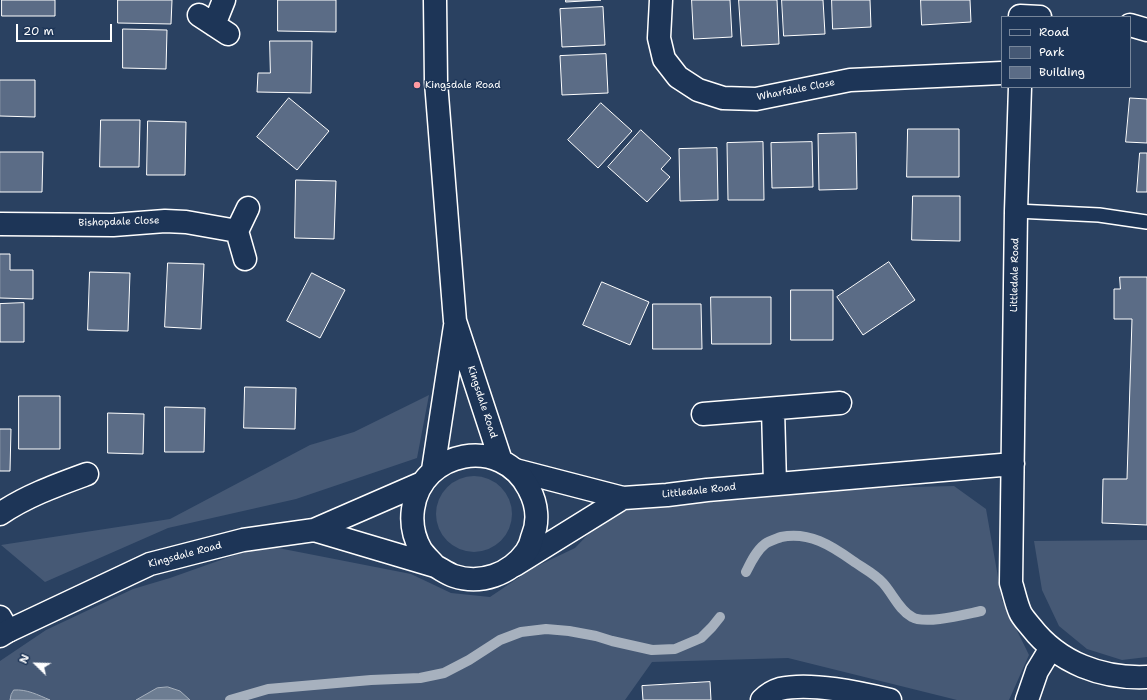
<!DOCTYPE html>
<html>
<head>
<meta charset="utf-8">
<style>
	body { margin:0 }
	#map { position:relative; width:1147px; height:700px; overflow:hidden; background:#2a4161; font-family:"Shantell Sans",sans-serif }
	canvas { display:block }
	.legend { position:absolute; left:1001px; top:16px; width:130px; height:72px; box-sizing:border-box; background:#1d3557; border:1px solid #77869a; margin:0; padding:5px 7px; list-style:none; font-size:12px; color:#fff }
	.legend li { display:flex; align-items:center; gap:8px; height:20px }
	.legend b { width:20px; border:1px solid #77869a }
	.north { position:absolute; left:16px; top:644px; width:40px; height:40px; -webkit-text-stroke:3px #1d3557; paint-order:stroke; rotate:293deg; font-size:11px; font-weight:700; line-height:16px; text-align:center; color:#fff }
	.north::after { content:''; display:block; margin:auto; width:14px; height:18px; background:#fff; clip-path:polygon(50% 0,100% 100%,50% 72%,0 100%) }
	.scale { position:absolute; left:16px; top:24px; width:96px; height:18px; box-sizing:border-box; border:2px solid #fff; border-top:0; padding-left:5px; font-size:12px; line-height:14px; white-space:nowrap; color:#fff; -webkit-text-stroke:3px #1d3557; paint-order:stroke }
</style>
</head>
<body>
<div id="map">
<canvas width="1147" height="700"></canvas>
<ul class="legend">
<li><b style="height:5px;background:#1d3557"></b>Road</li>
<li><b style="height:11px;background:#465975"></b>Park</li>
<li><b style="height:11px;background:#5b6c86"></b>Building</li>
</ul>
<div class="north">N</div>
<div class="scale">20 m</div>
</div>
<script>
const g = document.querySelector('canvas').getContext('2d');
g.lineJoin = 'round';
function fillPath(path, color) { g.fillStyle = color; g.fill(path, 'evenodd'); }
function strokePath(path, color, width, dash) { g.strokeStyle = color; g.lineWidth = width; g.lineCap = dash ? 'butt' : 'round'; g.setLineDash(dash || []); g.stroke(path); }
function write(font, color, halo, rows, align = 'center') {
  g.font = font + ' "Shantell Sans",sans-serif'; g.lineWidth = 3; g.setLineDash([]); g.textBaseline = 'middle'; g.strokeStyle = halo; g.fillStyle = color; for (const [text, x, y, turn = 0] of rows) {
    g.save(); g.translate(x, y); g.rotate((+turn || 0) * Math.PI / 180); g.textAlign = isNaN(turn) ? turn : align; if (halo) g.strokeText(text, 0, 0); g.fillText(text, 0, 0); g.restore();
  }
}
fillPath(new Path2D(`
	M429,395L417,458L296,499L168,528L45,582L1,545L170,519L310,445L354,432Z
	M436 514a38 38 0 1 1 76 0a38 38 0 1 1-76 0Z
	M954,486L986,509L1002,600L1029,655L1009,700H957L788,658L652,662L625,700H0V661L46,630L133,589L170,578L263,545L411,574L451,593L490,597L533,568L575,548L623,498L663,493Z
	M1147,540V657L1122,660L1087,649L1059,626L1042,590L1034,541Z`), '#465975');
const water = new Path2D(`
	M168,687L180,691L190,700H136L157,688Z
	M14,690C27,689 38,695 50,700H10L11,695Z`);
fillPath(water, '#6d7d92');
strokePath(water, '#a7b1be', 1);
strokePath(new Path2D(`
	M746,572C751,562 756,551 765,544C769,541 776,539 781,537C809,531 832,546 853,561C863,568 875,574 883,583C893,594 899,610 912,617C925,625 966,614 981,611
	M230,700L268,689L371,680L420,678L444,673L469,660L500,640L521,632L546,629L569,631L596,636L612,641L652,650L675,649L701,638L712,627L720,617`), '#a7b1be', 10);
const building = new Path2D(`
	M2,0H55V16H2Z
	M118,0H172L171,24L118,23Z
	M278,0H336V32L278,31Z
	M566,0H601L566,2Z
	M692,0H730L732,37L694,39Z
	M739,0H777L779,44L742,46Z
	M782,0H823L825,34L784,36Z
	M832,0H870L871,27L833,29Z
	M921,0H970L971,22L922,25Z
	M603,7L605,45L562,47L560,9Z
	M123,29L167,30L166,69L123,68Z
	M270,41H312L311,93L257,92L258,73H270Z
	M606,54L608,93L562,95L560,56Z
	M0,80H35V117L0,116Z
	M289,98L329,131L297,170L257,137Z
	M1130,98L1147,99V143L1126,142Z
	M601,103L632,131L598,168L568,140Z
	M101,120H140L139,167H100Z
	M148,121L186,122L185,175H147Z
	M908,129H959V177H907Z
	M641,130L671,158L661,169L670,177L647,202L608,167Z
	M856,133L857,189L819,190L818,134Z
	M763,142L764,200H728L727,143Z
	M812,142L813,187L772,188L771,143Z
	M717,148L718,200L680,201L679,149Z
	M0,152H43L42,192H0Z
	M1140,153H1147V192H1137Z
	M296,180L336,181L334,239L295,238Z
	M913,196H960V241L912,240Z
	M0,254H10V270H33V299L0,298Z
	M889,262L915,300L863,335L837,297Z
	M168,263L204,264L201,329L165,327Z
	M90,272L130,273L128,331L88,330Z
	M312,273L345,290L320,338L287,321Z
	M1120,277H1147V525L1102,523L1103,479H1127L1132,319H1114V289H1120Z
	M602,282L649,302L630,345L583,325Z
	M791,290H833V340H791Z
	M711,297H771V344H712Z
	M24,303V342H0V304Z
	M653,304H701L702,349H653Z
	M245,387L296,388L295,429L244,428Z
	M19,396H60V449H19Z
	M165,407L205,408L204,452H165Z
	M108,413L144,414L143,454L108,453Z
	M0,429H11L10,471H0Z
	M710,682L711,700H643L642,686Z`);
fillPath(building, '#5b6c86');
strokePath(building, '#fff', 1);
const lane = new Path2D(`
	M1016,211L1099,215L1147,222`);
const street = new Path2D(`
	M661,0L659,38L664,59L678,77L698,90L723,98L756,99L850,80L1002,73
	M199,15L228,34
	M1020,16L1040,17
	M214,25L224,0
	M1130,25L1147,30
	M1020,87L1016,211L1011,583C1014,592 1016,603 1020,612C1022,617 1027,622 1031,627C1059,663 1102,679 1147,677
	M0,224L113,225L165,221L186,222L237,231
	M245,259L237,231L248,208
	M773,409L775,484
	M703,414L840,403
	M515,470L623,498L667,495L707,490L1013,464
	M0,514C26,496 57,485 87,474
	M515,565L623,498
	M0,617L8,631
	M762,700C767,695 773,691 780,689C811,682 860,693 890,700
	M1027,700L1037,671L1051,648`);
const secondary = new Path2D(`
	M435,0L436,82L455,321L501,461
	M433,470L455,326
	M314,530L435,566C441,569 448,574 454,576C481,585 510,574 526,552C529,548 531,543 532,538C539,522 537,504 529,489C502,435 421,450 413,509C411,523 414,538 421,550C425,556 431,561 435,566
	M0,636L8,631L150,564L243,540L314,530L422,483`);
strokePath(lane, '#fff', 16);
strokePath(street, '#fff', 25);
strokePath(secondary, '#fff', 25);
strokePath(lane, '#1d3557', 13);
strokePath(street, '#1d3557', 22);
strokePath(secondary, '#1d3557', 22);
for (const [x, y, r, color] of [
	[417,85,4,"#ff9aa2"]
]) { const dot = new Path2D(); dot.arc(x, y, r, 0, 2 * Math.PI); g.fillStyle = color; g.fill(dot); strokePath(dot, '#1d3557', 1.5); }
write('10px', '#fff', '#1d3557', [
	["Kingsdale Road",425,85]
], 'left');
write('10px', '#fff', '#1d3557', [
	["Wharfdale Close",796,90,-11],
	["Bishopdale Close",119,222,-2],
	["Littledale Road",1015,275,-89],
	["Kingsdale Road",482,402,72],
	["Littledale Road",699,491,-6],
	["Kingsdale Road",185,555,-15]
]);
</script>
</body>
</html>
